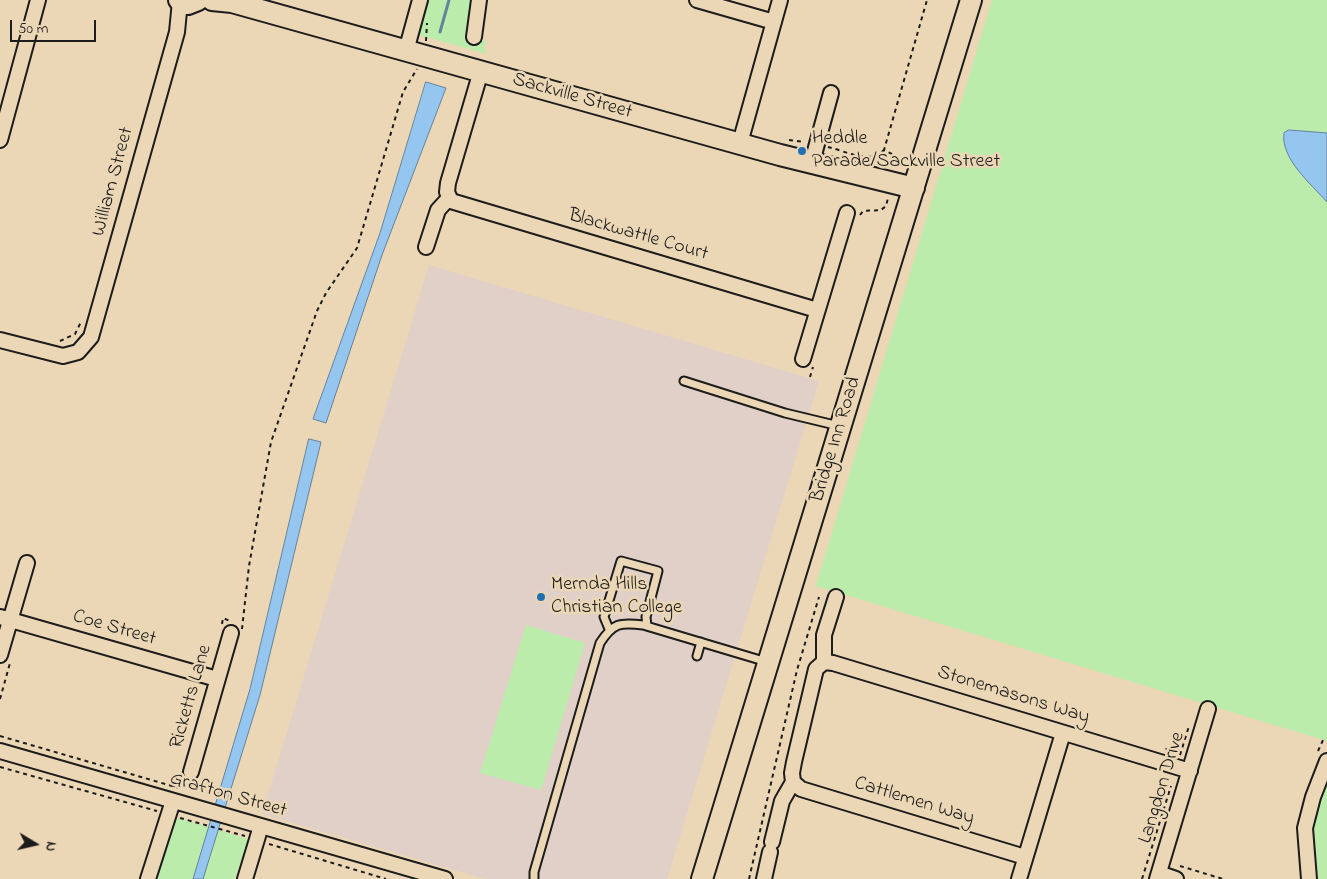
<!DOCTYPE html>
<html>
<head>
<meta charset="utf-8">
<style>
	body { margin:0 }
	#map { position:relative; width:1327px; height:879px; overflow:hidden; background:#ebd7b5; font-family:"Indie Flower",sans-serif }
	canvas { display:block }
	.north { position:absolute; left:10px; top:819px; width:50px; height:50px; -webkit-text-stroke:4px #ebd7b5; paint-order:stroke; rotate:99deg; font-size:14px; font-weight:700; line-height:20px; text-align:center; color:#1c1c1c }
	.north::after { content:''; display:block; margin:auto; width:18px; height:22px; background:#1c1c1c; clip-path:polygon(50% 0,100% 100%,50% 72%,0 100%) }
	.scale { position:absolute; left:10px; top:20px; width:86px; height:22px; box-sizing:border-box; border:2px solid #1c1c1c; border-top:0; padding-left:6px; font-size:15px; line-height:18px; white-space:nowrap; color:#1c1c1c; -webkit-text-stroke:4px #ebd7b5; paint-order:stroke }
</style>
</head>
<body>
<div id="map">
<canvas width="1327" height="879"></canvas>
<div class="north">N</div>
<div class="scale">50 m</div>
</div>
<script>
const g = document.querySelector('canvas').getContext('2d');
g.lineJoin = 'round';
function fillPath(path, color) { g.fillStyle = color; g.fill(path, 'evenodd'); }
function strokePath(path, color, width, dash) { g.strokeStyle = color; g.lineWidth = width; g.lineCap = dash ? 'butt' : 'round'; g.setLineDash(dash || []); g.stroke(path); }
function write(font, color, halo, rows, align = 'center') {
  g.font = font + ' "Indie Flower",sans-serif'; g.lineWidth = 5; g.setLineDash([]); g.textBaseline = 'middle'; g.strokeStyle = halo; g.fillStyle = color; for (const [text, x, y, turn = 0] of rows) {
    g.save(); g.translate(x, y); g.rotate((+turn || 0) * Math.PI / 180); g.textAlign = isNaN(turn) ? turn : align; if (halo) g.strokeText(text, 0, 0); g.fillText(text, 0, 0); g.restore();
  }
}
fillPath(new Path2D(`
	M429,265L819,381L667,879H485L262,814Z`), '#e0d0c7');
fillPath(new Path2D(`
	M426,0H473L470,24L465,35L486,41L484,48L487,54L419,35Z
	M992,0H1327V741L816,586Z
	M526,625L585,643L541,790L480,773Z
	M1327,777V879H1315L1311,828Z
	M179,818L248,839L235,879H156L173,823Z`), '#bbecac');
const water = new Path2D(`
	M426,82L446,88L382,255L326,423L313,419L380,233Z
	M1289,130L1327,133V202C1311,184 1280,158 1284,133Z
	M309,439L321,442L260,695L203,879H193L250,689Z`);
fillPath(water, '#94c6f0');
strokePath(water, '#64829b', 1);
strokePath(new Path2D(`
	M440,32L449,0`), '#64829b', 3);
const lane = new Path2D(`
	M684,381L785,413L839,426
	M609,629L604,617L621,561L658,571L646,617L647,626
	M697,656L701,642
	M534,879V872L600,643C613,623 620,622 643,625L767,662`);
const street = new Path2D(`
	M697,0L774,22
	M474,37L479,0
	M406,51L420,0
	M481,71L448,183L447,192L451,201L817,310
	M0,140L38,0
	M740,143L780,0
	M812,162L831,93
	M426,247L438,210L449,198
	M0,340L63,356L78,352L91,337L177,32L180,1
	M803,359L847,213
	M0,617L217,679
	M0,655L27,563
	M824,662L833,663L1190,771
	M824,662V635L836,597
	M0,751L445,879
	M191,772L231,633
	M793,782L801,789L1025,857
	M772,842L782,801L793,782L792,773L794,762L816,669L824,662
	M1159,873L1176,879
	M148,879L173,801
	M245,879L261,826
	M764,879L770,852
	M1019,879L1063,733
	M1157,879L1208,709
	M1309,879L1305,828L1313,797L1327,761`);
const secondary = new Path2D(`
	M179,0L188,4L198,0
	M212,0L232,2L780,155L914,188
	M702,879L971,0`);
strokePath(lane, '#1c1c1c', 11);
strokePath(street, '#1c1c1c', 18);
strokePath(secondary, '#1c1c1c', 24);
strokePath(new Path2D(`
	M426,41L427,23
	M789,140L804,142
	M828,147C846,151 869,165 884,150
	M897,167L899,162L894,155L884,150L927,0
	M860,215L863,211L881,210L886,206L888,198
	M60,341L75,334L81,322
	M810,377L813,367
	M222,624L223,618L230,621
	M242,629L249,566L271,442L317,311L326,293L357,248L403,92L417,69
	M0,699L10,663
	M0,736L179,788
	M1318,751L1323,740
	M1180,755L1189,726
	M0,767L157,811
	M174,787L178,772
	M180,818L245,836
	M269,844L386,879
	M1180,866L1223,879
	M749,879L797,670L819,597
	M1142,879L1171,786`), '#1c1c1c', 2, [4, 4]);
strokePath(lane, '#ebd7b5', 7);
strokePath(street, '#ebd7b5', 14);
strokePath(secondary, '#ebd7b5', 20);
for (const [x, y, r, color] of [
	[802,151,5,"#1f6fb2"],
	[541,597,5,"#1f6fb2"]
]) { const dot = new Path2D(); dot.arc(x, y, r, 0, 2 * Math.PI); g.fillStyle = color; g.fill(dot); strokePath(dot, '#ebd7b5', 2); }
write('20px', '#1c1c1c', '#ebd7b5', [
	["Sackville Street",572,97,16],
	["William Street",114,182,-75],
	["Blackwattle Court",638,236,16],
	["Bridge Inn Road",837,440,-73],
	["Coe Street",114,629,16],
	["Stonemasons Way",1013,696,17],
	["Ricketts Lane",192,697,-74],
	["Langdon Drive",1163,788,-73],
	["Grafton Street",228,796,16],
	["Cattlemen Way",914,802,17]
]);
write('20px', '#1c1c1c', '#ebd7b5', [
	["Heddle",812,140],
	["Parade/Sackville Street",812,163],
	["Mernda Hills",551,586],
	["Christian College",551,609]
], 'left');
</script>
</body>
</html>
